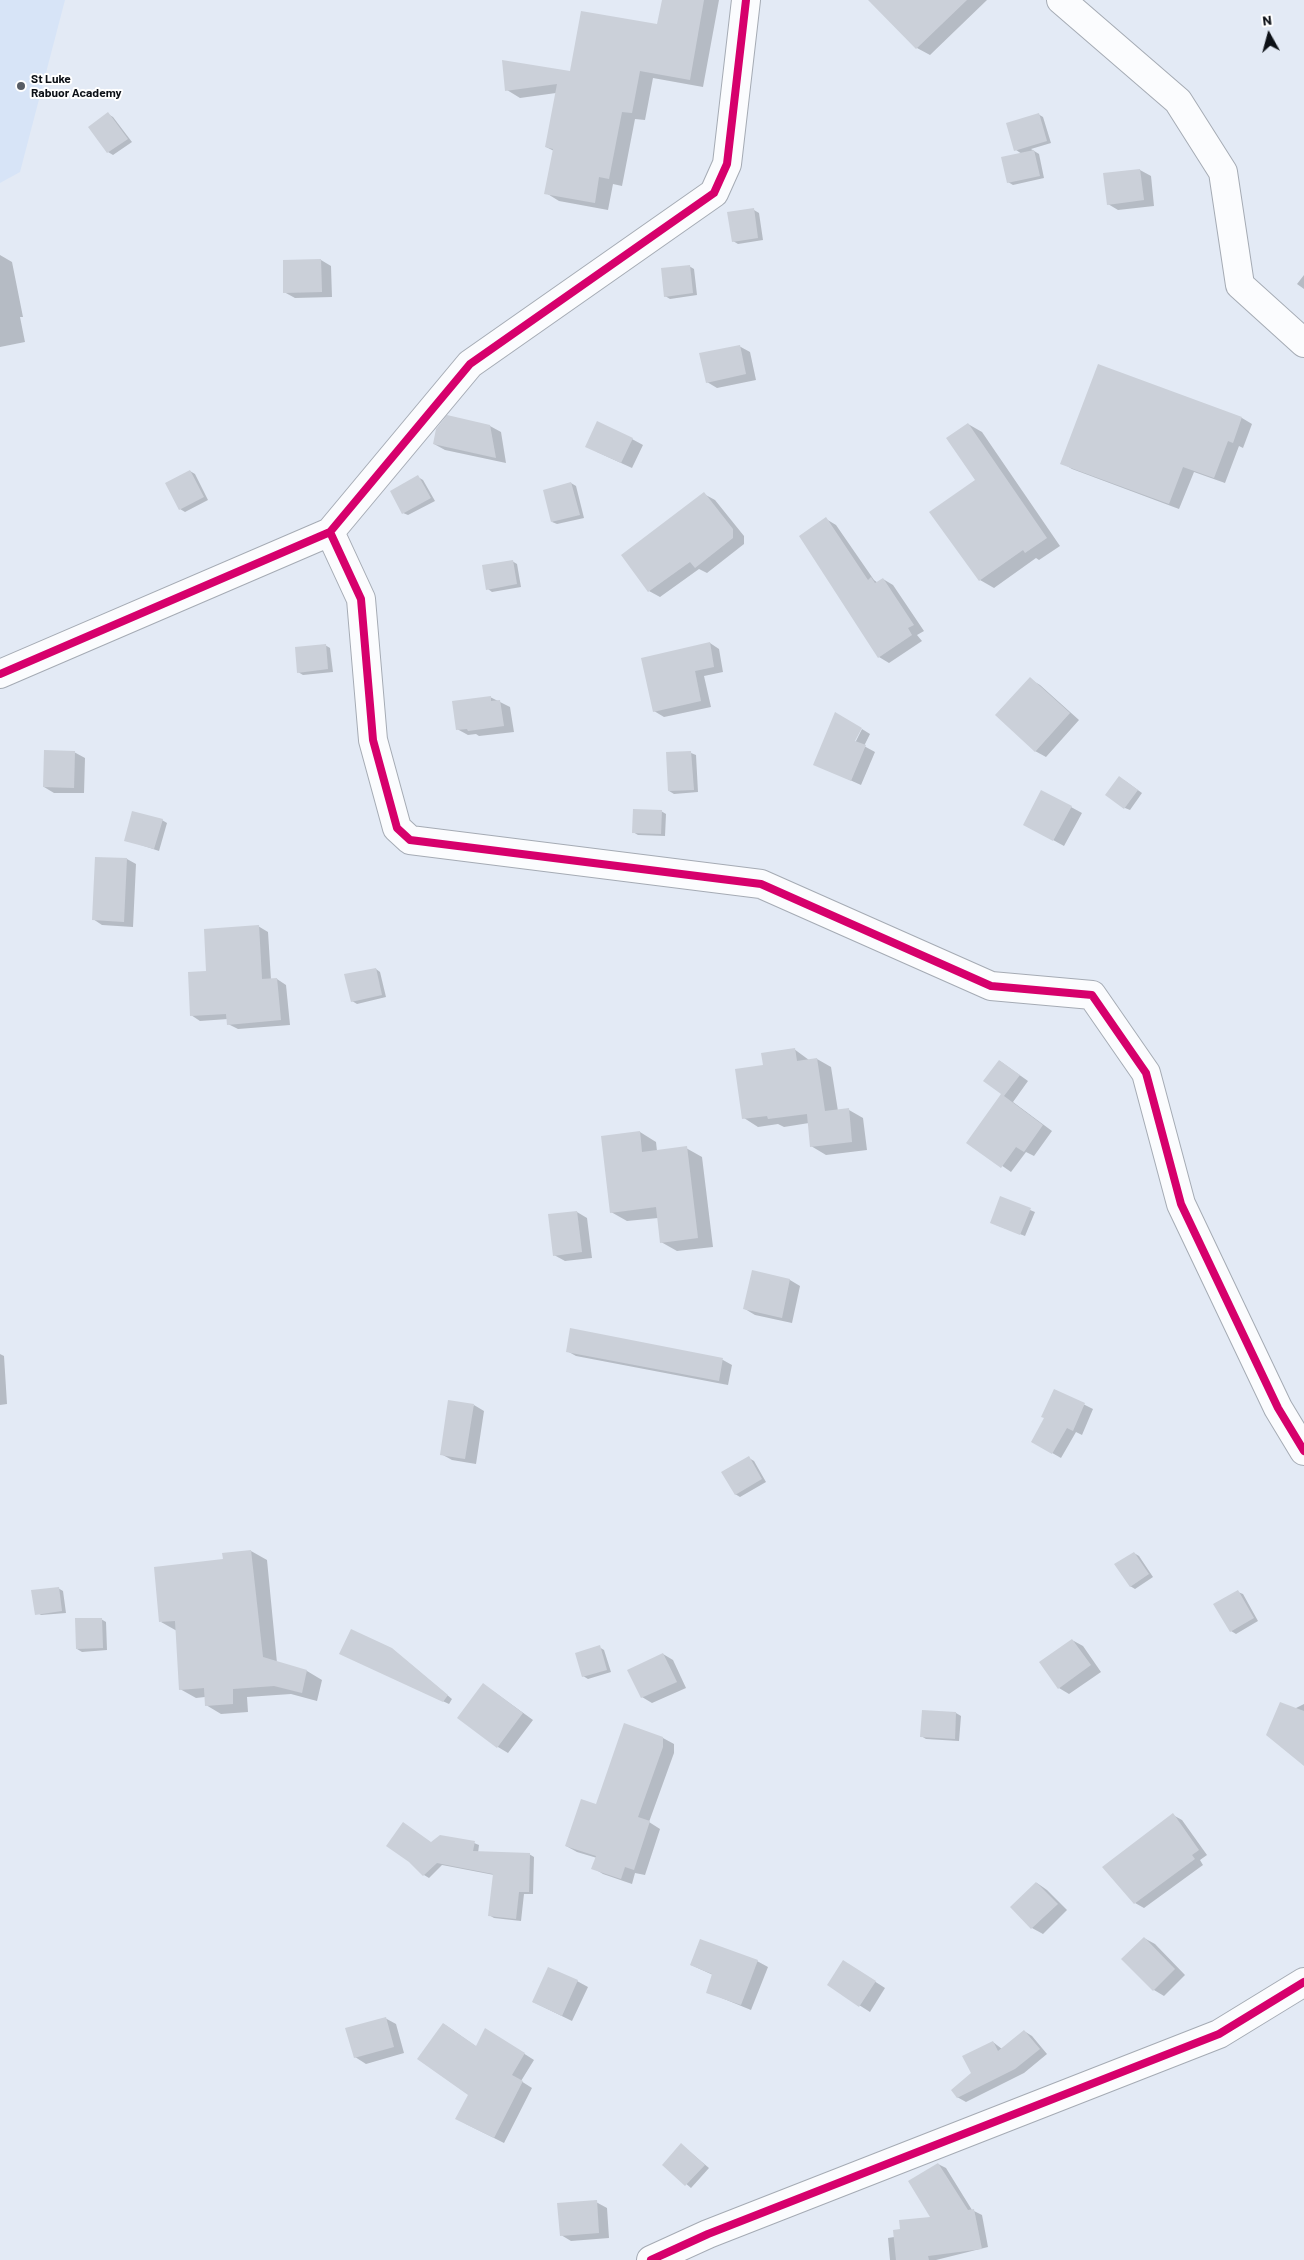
<!DOCTYPE html>
<html>
<head>
<meta charset="utf-8">
<style>
	body { margin:0 }
	#map { position:relative; width:1304px; height:2260px; overflow:hidden; background:#e3eaf5; font-family:Barlow,sans-serif }
	canvas { display:block }
	.north { position:absolute; left:1244px; top:10px; width:50px; height:50px; -webkit-text-stroke:4px #fff; paint-order:stroke; rotate:353deg; font-size:14px; font-weight:700; line-height:20px; text-align:center; color:#0c1016 }
	.north::after { content:''; display:block; margin:auto; width:18px; height:22px; background:#0c1016; clip-path:polygon(50% 0,100% 100%,50% 72%,0 100%) }
</style>
</head>
<body>
<div id="map">
<canvas width="1304" height="2260"></canvas>
<div class="north">N</div>
</div>
<script>
const g = document.querySelector('canvas').getContext('2d');
g.lineJoin = 'round';
function fillPath(path, color) { g.fillStyle = color; g.fill(path, 'evenodd'); }
function strokePath(path, color, width, dash) { g.strokeStyle = color; g.lineWidth = width; g.lineCap = dash ? 'butt' : 'round'; g.setLineDash(dash || []); g.stroke(path); }
function write(font, color, halo, rows, align = 'center') {
  g.font = font + ' Barlow,sans-serif'; g.lineWidth = 4; g.setLineDash([]); g.textBaseline = 'middle'; g.strokeStyle = halo; g.fillStyle = color; for (const [text, x, y, turn = 0] of rows) {
    g.save(); g.translate(x, y); g.rotate((+turn || 0) * Math.PI / 180); g.textAlign = isNaN(turn) ? turn : align; if (halo) g.strokeText(text, 0, 0); g.fillText(text, 0, 0); g.restore();
  }
}
fillPath(new Path2D(`
	M0,0H65L20,172L0,183Z`), '#d7e4f7');
fillPath(new Path2D(`
	M663,0H719L703,87L653,78L645,120L635,119L622,186L613,184L608,210L559,201L546,193L554,151L546,147L556,93L520,98L507,90L571,72L658,26Z
	M869,0H987L930,55L917,48Z
	M108,114L113,117L132,142L113,155L108,152L89,127Z
	M1038,114L1043,117L1051,143L1031,149L1039,154L1044,178L1013,185L1008,182L1022,154L1016,150Z
	M1140,170L1151,176L1154,206L1118,210L1108,204Z
	M754,210L759,213L763,240L738,244L733,241Z
	M0,255L12,262L23,317H20L25,342L0,347Z
	M321,260L331,266L332,297L295,298L284,292Z
	M689,266L694,269L697,295L670,299L665,296Z
	M1304,275V289L1297,284Z
	M739,346L750,352L756,380L717,388L707,382Z
	M1099,366L1242,418L1252,424L1243,448L1239,446L1225,483L1194,472L1179,509L1072,469L1062,463Z
	M968,424L982,432L1060,546L1039,560L1036,558L994,588L980,580L931,512L976,480Z
	M490,426L501,432L506,463L445,450L434,444Z
	M632,439L643,445L632,468L597,452Z
	M190,471L195,474L208,500L185,512L180,509Z
	M418,477L423,480L435,501L408,515L403,513Z
	M571,483L576,486L584,518L557,524L552,522Z
	M704,494L715,500L744,536V544L707,573L699,569L660,597L649,591Z
	M826,519L836,525L874,580L878,583L883,579L893,585L924,631L917,635L922,641L889,663L879,657Z
	M512,561L517,564L521,587L492,592L488,589Z
	M710,643L719,649L723,672L704,676L711,707L664,717L654,711Z
	M325,645L330,648L333,672L303,675L298,672Z
	M1030,679L1040,685L1079,720L1046,757L1035,751Z
	M490,697L510,707L514,732L479,736L476,734L468,735L457,729Z
	M862,729L870,734L864,746L875,752L861,785L814,764L853,747Z
	M74,752L85,758L84,793H54L44,787Z
	M691,753L696,755L698,792L674,794L669,791Z
	M1124,780L1142,793L1130,810L1125,808Z
	M1071,807L1082,813L1064,846L1035,830Z
	M661,811L666,814L665,836L638,835L633,832Z
	M162,820L167,823L159,851L126,840Z
	M96,858L127,859L136,864L133,927L102,925L93,919Z
	M258,926L268,932L271,980L277,979L286,985L290,1025L238,1029L228,1024V1019L200,1021L191,1015L208,972Z
	M376,969L380,972L386,997L357,1004L352,1001Z
	M794,1049L809,1060L817,1059L831,1067L838,1111L849,1110L863,1118L867,1150L826,1155L811,1146L809,1123L784,1127L778,1124L758,1127L744,1118Z
	M1000,1061L1028,1081L1013,1102L1052,1131L1034,1156L1026,1152L1011,1172L968,1142L1003,1094Z
	M640,1132L656,1142L657,1151L686,1148L702,1157L713,1247L677,1251L661,1242L658,1218L627,1221L611,1212Z
	M1030,1210L1035,1212L1025,1236L996,1225Z
	M577,1212L587,1218L592,1258L565,1261L554,1255Z
	M753,1272L790,1280L800,1286L792,1323L755,1315L745,1309Z
	M567,1351L723,1360L732,1365L728,1385L576,1356Z
	M0,1354L4,1356L7,1404L0,1405Z
	M1055,1390L1093,1409L1082,1435L1076,1432L1061,1458L1033,1442L1046,1418Z
	M474,1405L484,1411L476,1464L452,1460L441,1454Z
	M749,1458L754,1461L766,1482L740,1497L735,1494Z
	M251,1551L267,1560L277,1663L307,1671L322,1680L317,1701L291,1694L247,1697L248,1712L221,1714L206,1705L205,1697L196,1698L180,1689L177,1631L161,1622L224,1560L223,1554Z
	M1134,1553L1139,1556L1153,1577L1135,1589L1130,1586Z
	M58,1588L63,1591L66,1613L41,1615L36,1612Z
	M1238,1592L1243,1594L1258,1621L1236,1634L1231,1631Z
	M101,1619L106,1622L107,1650L82,1652L77,1649Z
	M1072,1640L1083,1646L1101,1672L1069,1694L1059,1688Z
	M599,1647L604,1650L611,1672L588,1679L583,1676Z
	M397,1653L452,1699L449,1704L346,1656Z
	M663,1654L673,1660L686,1688L652,1703L642,1697Z
	M493,1691L533,1720L508,1753L498,1747Z
	M1304,1704V1764L1294,1709Z
	M923,1711L956,1713L961,1716L959,1741L926,1739L921,1736Z
	M663,1738L674,1744V1753L649,1822L660,1829L645,1875L635,1873L632,1884L603,1874L593,1868L597,1858L577,1852L566,1846L597,1806Z
	M1173,1815L1182,1820L1207,1855L1200,1860L1203,1865L1144,1908L1135,1903Z
	M432,1843H474L479,1845L478,1853L529,1854L534,1857L533,1894H524L521,1921L494,1918L489,1915L494,1875L442,1865L429,1878L424,1875L410,1861Z
	M1037,1883L1047,1890L1067,1910L1043,1934L1032,1928L1012,1907Z
	M1144,1938L1155,1944L1185,1975L1164,1996L1154,1990Z
	M757,1961L768,1967L751,2010L707,1992L713,1975L691,1965Z
	M854,1968L885,1988L870,2012L859,2005Z
	M577,1981L588,1987L572,2021L533,2002Z
	M385,2018L396,2024L404,2053L366,2064L355,2057Z
	M444,2024L477,2047L495,2035L534,2060L521,2081L532,2088L504,2143L466,2124L469,2095Z
	M1024,2031L1032,2036L1047,2054L1024,2073L966,2102L957,2097L993,2042L1002,2049Z
	M682,2145L709,2168L691,2188L664,2165Z
	M938,2164L946,2168L972,2210L982,2215L988,2247L936,2260H890L888,2238L894,2237L901,2230L932,2218Z
	M596,2202L607,2208L609,2238L571,2241L561,2235Z`), '#0003');
fillPath(new Path2D(`
	M662,0H704L690,80L640,71L632,113L622,112L609,179L599,177L595,203L544,194L553,149L545,147L557,84L505,91L502,60L570,71L581,11L657,24Z
	M868,0H967L916,49Z
	M108,112L128,139L107,153L88,127Z
	M1039,113L1047,141L1014,151L1006,123Z
	M1034,150L1040,176L1007,183L1001,157Z
	M1140,169L1144,200L1107,205L1103,173Z
	M754,208L758,238L732,242L727,212Z
	M321,259L322,292L283,293V260Z
	M690,265L693,293L664,297L661,268Z
	M740,345L746,374L706,383L699,353Z
	M1098,364L1242,417L1233,443L1228,441L1214,478L1183,467L1169,504L1060,464Z
	M447,415L490,425L496,458L433,444L436,429Z
	M597,421L633,438L621,463L585,447Z
	M968,423L1047,538L1025,553L1023,550L979,581L929,512L975,480L946,438Z
	M190,470L204,497L179,510L165,483Z
	M418,475L431,498L402,514L390,491Z
	M571,482L580,515L551,522L543,490Z
	M704,492L733,529V538L695,568L690,562L648,592L621,555Z
	M826,517L868,580L871,577L875,583L883,578L914,625L908,628L912,635L878,658L799,536Z
	M513,560L517,584L486,590L482,565Z
	M710,642L714,667L695,671L701,701L653,712L641,658Z
	M326,644L328,669L297,673L295,647Z
	M1030,677L1070,713L1035,752L995,715Z
	M491,696V701L500,700L504,726L468,731L467,729L456,730L452,701Z
	M835,712L862,728L855,741L866,745L851,781L813,765Z
	M44,750L75,751L74,788L43,787Z
	M691,751L694,790L668,791L666,752Z
	M1119,776L1138,790L1124,809L1105,795Z
	M1041,790L1072,806L1053,841L1023,825Z
	M633,809L662,810L661,834L632,833Z
	M132,811L163,819L154,849L124,841Z
	M95,857L127,858L124,922L92,920Z
	M259,925L262,979L277,978L281,1020L227,1025L226,1014L190,1016L188,972L206,971L204,929Z
	M376,968L382,995L351,1002L344,974Z
	M795,1048L797,1061L817,1058L825,1111L849,1108L852,1142L810,1147L807,1114L768,1119L767,1116L742,1119L735,1069L763,1065L761,1053Z
	M999,1060L1020,1075L1004,1096L1043,1125L1024,1152L1016,1147L1001,1168L966,1143L1001,1094L983,1081Z
	M640,1131L642,1152L687,1146L698,1238L660,1243L656,1207L610,1213L601,1136Z
	M1000,1196L1031,1208L1020,1235L990,1223Z
	M577,1211L582,1252L553,1256L548,1214Z
	M752,1270L790,1279L782,1318L743,1309Z
	M570,1328L723,1358L719,1381L566,1352Z
	M1054,1389L1085,1403L1073,1431L1067,1428L1052,1454L1031,1442L1044,1418L1041,1417Z
	M448,1400L474,1404L465,1459L440,1455Z
	M749,1456L762,1479L735,1495L721,1472Z
	M251,1550L263,1657L307,1670L302,1693L274,1686L233,1689V1704L205,1706L204,1688L179,1690L175,1621L159,1622L154,1567L223,1559L222,1553Z
	M1134,1552L1149,1574L1130,1587L1114,1564Z
	M59,1587L62,1611L35,1615L31,1590Z
	M1238,1590L1254,1618L1230,1632L1213,1604Z
	M75,1618H102L103,1648L76,1649Z
	M351,1629L392,1648L448,1695L443,1702L339,1654Z
	M1072,1639L1091,1665L1058,1689L1039,1662Z
	M600,1645L607,1670L582,1677L575,1653Z
	M663,1653L677,1682L641,1698L627,1670Z
	M483,1683L523,1713L497,1748L457,1718Z
	M1280,1702L1304,1711V1766L1266,1735Z
	M922,1710L956,1712L955,1739L920,1737Z
	M624,1723L663,1737V1747L638,1817L650,1821L634,1870L625,1867L621,1879L591,1869L596,1856L565,1846L581,1799L596,1804Z
	M1173,1813L1199,1850L1192,1855L1195,1859L1134,1904L1102,1867Z
	M403,1822L431,1842L440,1835L475,1841L473,1851L530,1853L529,1892H519L516,1919L488,1916L493,1874L437,1863L423,1876L409,1862L386,1846Z
	M1036,1882L1058,1904L1031,1929L1010,1907Z
	M1144,1937L1175,1969L1153,1991L1121,1959Z
	M700,1939L758,1960L741,2005L706,1993L712,1974L690,1965Z
	M843,1960L876,1981L859,2007L827,1985Z
	M548,1967L578,1980L562,2016L532,2002Z
	M386,2017L394,2047L354,2058L345,2028Z
	M443,2023L476,2046L485,2028L525,2053L512,2075L523,2081L494,2138L455,2119L468,2095L417,2059Z
	M1024,2030L1040,2049L1015,2069L957,2098L951,2090L971,2073L962,2056L993,2041L998,2051Z
	M681,2143L705,2165L685,2186L662,2165Z
	M938,2163L968,2210L974,2209L982,2249L928,2256L929,2260H896L893,2230L900,2229L899,2220L930,2217L908,2181Z
	M597,2200L599,2233L560,2236L557,2203Z`), '#cbd0d9');
const minor = new Path2D(`
	M1061,0L1178,101L1223,172L1240,285L1304,343
	M330,532L361,599L373,740L397,828L410,840L761,884L991,986L1092,995L1146,1073L1181,1204L1278,1408L1304,1451
	M0,674L330,532L470,364L714,193L727,164L746,0
	M651,2260L708,2234L1219,2034L1304,1982`);
strokePath(minor, '#a5abb4', 30);
strokePath(minor, '#fbfcfe', 28);
strokePath(new Path2D(`
	M330,532L361,599L373,740L397,828L410,840L761,884L991,986L1092,995L1146,1073L1181,1204L1278,1408L1304,1451
	M0,674L330,532L470,364L714,193L727,164L746,0
	M651,2260L708,2234L1219,2034L1304,1982`), '#d6006c', 8);
for (const [x, y, r, color] of [
	[21,86,5,"#575c64"]
]) { const dot = new Path2D(); dot.arc(x, y, r, 0, 2 * Math.PI); g.fillStyle = color; g.fill(dot); strokePath(dot, '#fff', 2); }
write('bold 12px', '#0c1016', '#fff', [
	["St Luke",31,79],
	["Rabuor Academy",31,93]
], 'left');
</script>
</body>
</html>
